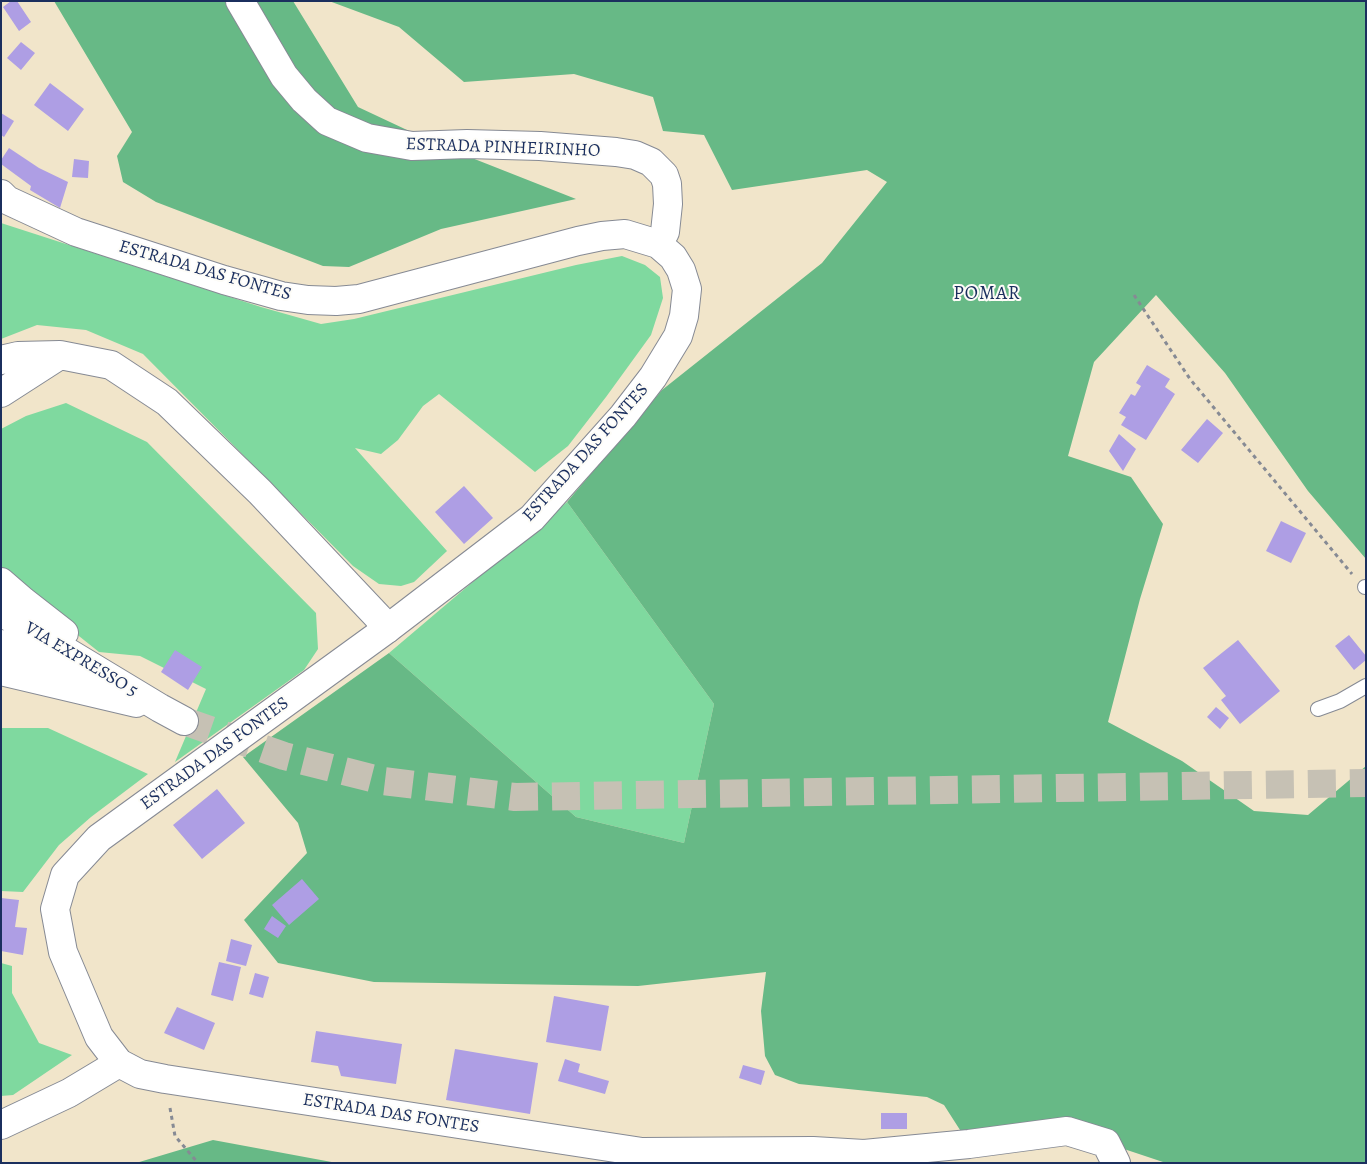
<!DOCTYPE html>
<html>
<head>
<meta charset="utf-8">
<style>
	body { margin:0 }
	#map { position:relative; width:1367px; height:1164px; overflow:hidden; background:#f1e5ca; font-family:Alegreya,serif }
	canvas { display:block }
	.frame { position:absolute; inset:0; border:2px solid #1b2f5e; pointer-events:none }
</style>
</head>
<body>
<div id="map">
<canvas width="1367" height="1164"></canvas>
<div class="frame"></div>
</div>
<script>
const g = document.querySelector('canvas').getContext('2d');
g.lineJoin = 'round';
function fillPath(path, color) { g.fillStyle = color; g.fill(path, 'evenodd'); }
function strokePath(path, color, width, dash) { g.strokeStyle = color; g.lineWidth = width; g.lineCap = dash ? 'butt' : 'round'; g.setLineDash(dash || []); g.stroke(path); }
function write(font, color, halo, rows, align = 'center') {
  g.font = font + ' Alegreya,serif'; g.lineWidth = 4; g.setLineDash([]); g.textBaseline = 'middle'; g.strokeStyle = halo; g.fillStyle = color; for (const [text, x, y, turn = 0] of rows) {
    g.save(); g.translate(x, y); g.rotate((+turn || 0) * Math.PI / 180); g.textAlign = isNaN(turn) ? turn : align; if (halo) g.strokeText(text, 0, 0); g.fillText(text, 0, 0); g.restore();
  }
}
fillPath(new Path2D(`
	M1,223L261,307L321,324L354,319L576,265L622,256L645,265L660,277L663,298L651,335L606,397L568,446L535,472L439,394L423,406L398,440L381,454L355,448L447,551L414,582L401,586L379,584L353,566L143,354L86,330L37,325L1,339Z
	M66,403L147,442L316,613L318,649L304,670L175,762L206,689L140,656L99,652L1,574V429L26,416Z
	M567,502L714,704L684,843L576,817L389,653Z
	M1,728H48L148,774L91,817L59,845L23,892L1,891Z
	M1,963L12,966V993L39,1043L72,1055L13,1095L1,1096Z`), '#7fd99f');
fillPath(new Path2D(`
	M54,1H293L358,107L439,145L576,199L441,229L349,267L323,266L156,202L123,182L117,156L132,132Z
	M329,1H1366V559L1308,491L1225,373L1156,295L1094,362L1068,456L1131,477L1163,524L1140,599L1108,722L1182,761L1254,811L1308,815L1366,766V1163H1166L1106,1143L969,1144L944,1105L927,1097L799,1084L775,1075L765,1056L761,1011L766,972L638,986L374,982L278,963L244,920L307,853L298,823L243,757L389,653L576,817L684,843L714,704L567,502L662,390L822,263L887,182L867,170L732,190L704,135L663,131L653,97L574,74L464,82L399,27Z
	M213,1140L337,1163H136Z`), '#67b986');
fillPath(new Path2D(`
	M11,1H17L31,22L19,31L3,7Z
	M21,42L35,53L21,70L7,58Z
	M50,83L84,109L68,131L34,105Z
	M1,113L14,121L4,137L1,135Z
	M9,148L39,168L68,182L60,208L30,190L31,186L1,164V160Z
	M74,159L89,161L88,178L72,177Z
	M1147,365L1170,379L1165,387L1175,394L1146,440L1121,425L1126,417L1119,413L1131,394L1135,396L1141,386L1136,383Z
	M1207,419L1223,433L1198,463L1181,450Z
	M1119,434L1136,449L1123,471L1109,451Z
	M464,486L493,518L464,544L435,512Z
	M1281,521L1306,533L1291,563L1266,551Z
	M1349,635L1366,656V660L1354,670L1335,646Z
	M1238,640L1280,691L1240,724L1221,700L1226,696L1203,668Z
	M175,650L202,667L188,690L161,672Z
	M1216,707L1229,718L1220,729L1207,717Z
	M217,789L245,823L202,859L173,825Z
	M302,879L319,899L289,925L272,905Z
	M1,898L19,900L15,927L27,928L23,955L1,951Z
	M272,916L286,926L278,938L264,929Z
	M231,939L252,945L246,966L226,961Z
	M219,962L241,967L233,1001L211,995Z
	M255,973L269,977L263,998L249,994Z
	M554,996L609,1006L601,1051L546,1042Z
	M177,1007L215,1023L204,1050L164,1033Z
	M316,1031L402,1044L396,1084L341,1076L338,1066L311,1062Z
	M455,1049L538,1063L530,1114L446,1100Z
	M565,1059L580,1064L578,1072L609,1081L605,1094L558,1081Z
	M743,1065L765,1071L761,1085L739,1078Z
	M881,1113H907V1129H881Z`), '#ae9ee4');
strokePath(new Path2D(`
	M184,721L284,756L383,781L515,797L1366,783`), '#c6c1b4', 28, [28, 14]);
const service = new Path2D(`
	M1365,587H1366
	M1318,709L1340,701L1366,686`);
const minor = new Path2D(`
	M240,1L284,76L304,100L327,121L367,138L412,146L467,144L540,146L616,152L635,155L651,162L664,175L667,184L668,204L665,232L658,244`);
const tertiary = new Path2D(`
	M1,194L7,200L76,232L224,280L281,296L308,300L336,301L359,299L578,241L602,236L625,234L658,244L673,257L681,270L687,289L684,316L678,336L653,377L623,416L532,518L387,629L99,838L65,875L55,909L63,952L99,1037L119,1063L140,1074L165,1079L642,1152L813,1151L864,1154L969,1144L1067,1131L1106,1143L1116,1163`);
const primary = new Path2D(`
	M1,360L18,356L60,355L111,365L167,402L260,492L378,617L387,629
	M1,393L60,355
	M1,582L23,601L64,633
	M1,612L160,708L184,721
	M1,644L84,678
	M1,671L136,703
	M1,1125L69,1093L119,1063`);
strokePath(service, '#868a94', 16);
strokePath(minor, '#868a94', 30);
strokePath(tertiary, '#868a94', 30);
strokePath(primary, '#868a94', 30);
strokePath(new Path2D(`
	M1134,295L1190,379L1352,574
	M170,1108L175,1136L198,1163`), '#868a94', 3, [4, 4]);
strokePath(service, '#fff', 14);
strokePath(minor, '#fff', 28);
strokePath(tertiary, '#fff', 28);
strokePath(primary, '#fff', 28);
write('18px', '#1b2f5e', '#fdfcf7', [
	["ESTRADA PINHEIRINHO",503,148,2],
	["ESTRADA DAS FONTES",205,271,16],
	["ESTRADA DAS FONTES",586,453,-48],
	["VIA EXPRESSO 5",81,660,31],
	["ESTRADA DAS FONTES",215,754,-36],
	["ESTRADA DAS FONTES",391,1114,9]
]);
g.letterSpacing = '1px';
write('19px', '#1b2f5e', '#fdfcf7', [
	["POMAR",987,294]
]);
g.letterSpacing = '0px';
</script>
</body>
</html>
